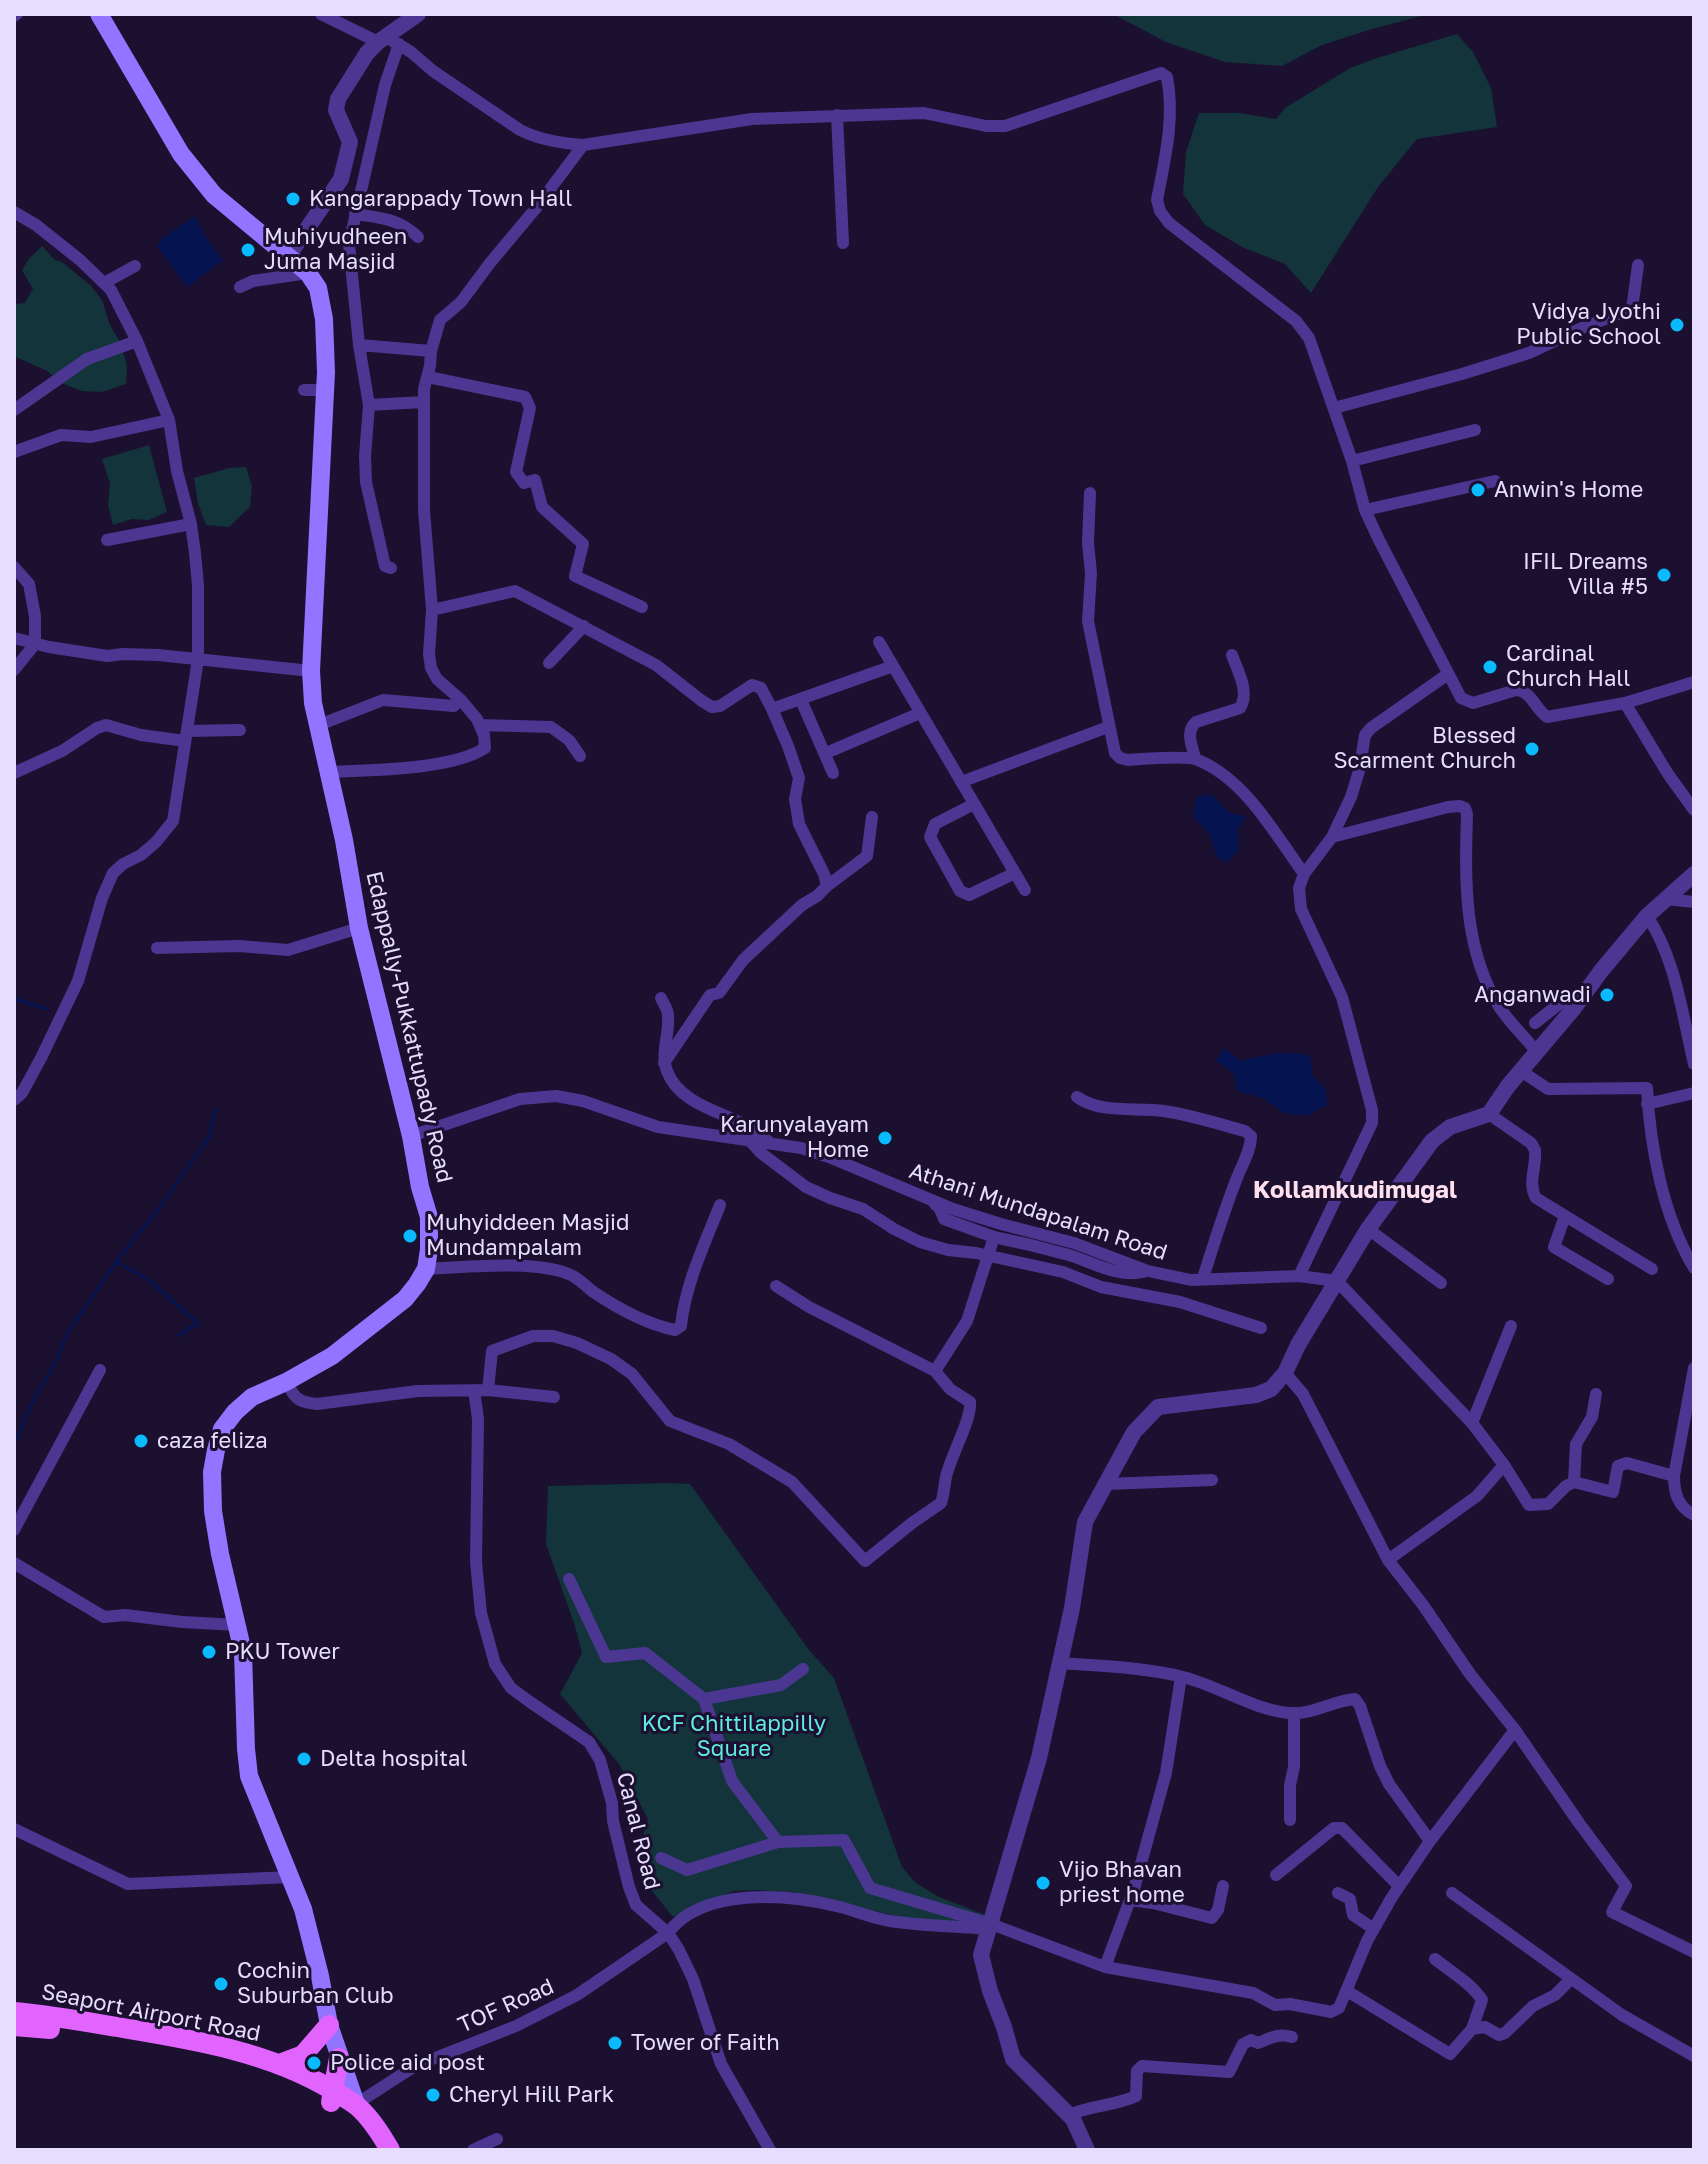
<!DOCTYPE html>
<html>
<head>
<meta charset="utf-8">
<style>
	body { margin:0 }
	#map { position:relative; width:1708px; height:2164px; overflow:hidden; background:#1b102f; font-family:"Golos Text",sans-serif }
	canvas { display:block }
	.frame { position:absolute; inset:0; border:16px solid #e7ddff; pointer-events:none }
</style>
</head>
<body>
<div id="map">
<canvas width="1708" height="2164"></canvas>
<div class="frame"></div>
</div>
<script>
const g = document.querySelector('canvas').getContext('2d');
g.lineJoin = 'round';
function fillPath(path, color) { g.fillStyle = color; g.fill(path, 'evenodd'); }
function strokePath(path, color, width, dash) { g.strokeStyle = color; g.lineWidth = width; g.lineCap = dash ? 'butt' : 'round'; g.setLineDash(dash || []); g.stroke(path); }
function write(font, color, halo, rows, align = 'center') {
  g.font = font + ' "Golos Text",sans-serif'; g.lineWidth = 6; g.setLineDash([]); g.textBaseline = 'middle'; g.strokeStyle = halo; g.fillStyle = color; for (const [text, x, y, turn = 0] of rows) {
    g.save(); g.translate(x, y); g.rotate((+turn || 0) * Math.PI / 180); g.textAlign = isNaN(turn) ? turn : align; if (halo) g.strokeText(text, 0, 0); g.fillText(text, 0, 0); g.restore();
  }
}
fillPath(new Path2D(`
	M1113,14H1429L1372,29L1322,45L1282,66L1225,62L1166,42Z
	M1457,34L1473,52L1491,88L1497,127L1417,139L1378,187L1311,293L1285,264L1242,247L1205,225L1183,194L1186,152L1199,113H1239L1276,119L1285,108L1350,68L1377,58Z
	M42,246L55,260L62,262L91,286L102,300L110,325L121,344L127,366L126,384L102,392L82,391L61,383L47,371L14,356V304L25,303L33,289L22,270L29,259Z
	M149,445L167,512L149,520L132,519L113,525L108,505L110,484L102,459Z
	M246,467L252,486L250,507L229,527L206,525L198,504L194,478L229,468Z
	M669,1483L690,1484L809,1650L834,1678L902,1867L916,1883L939,1897L986,1915L980,1926L914,1920L791,1892L756,1890L733,1891L673,1917L652,1891L637,1855L648,1819L619,1764L560,1694L582,1653L575,1626L546,1544L548,1486Z`), '#12343a');
fillPath(new Path2D(`
	M195,216L205,236L223,260L187,287L157,246L163,238Z
	M1212,795L1229,812L1246,817L1238,829V851L1227,863L1217,857L1209,833L1193,817L1197,796Z
	M1224,1048L1241,1061C1268,1054 1283,1050 1310,1056L1313,1076L1325,1088L1327,1105L1309,1115L1286,1114L1262,1098L1237,1091L1234,1074L1216,1060Z`), '#061451');
strokePath(new Path2D(`
	M14,999L48,1009
	M116,1262L160,1207L209,1137L215,1109
	M14,1444L33,1401L54,1365L68,1332L116,1262L146,1278L199,1324L189,1328L178,1336`), '#061451', 3);
strokePath(new Path2D(`
	M321,14L378,42
	M14,16L17,14
	M386,37L411,52L433,71L520,130C540,140 561,143 583,145L752,119L924,113L986,126H1005L1161,73L1167,77C1175,119 1165,158 1157,200L1160,211L1169,223L1296,321L1309,338L1352,461L1365,510L1379,540L1461,698L1473,703L1516,690C1531,690 1535,709 1547,717L1625,703L1694,682
	M837,115L843,243
	M14,212L36,225L80,260L111,290L137,341L169,420L177,471L191,524L195,553L198,585V659L173,821L156,842L141,855L123,864L113,873L102,898L78,981L41,1058L22,1093L14,1100
	M355,214C381,218 398,218 418,237
	M104,283L135,266
	M240,287L253,281L308,273
	M359,345L431,351
	M428,377L525,397L530,408L516,472L524,483L535,480L542,507L583,544L575,576L642,607
	M304,390H325
	M369,405L424,402
	M1334,408L1462,374L1529,353L1584,327L1632,309L1638,265
	M14,410L87,359L137,341
	M14,452L61,435L91,437L169,420
	M1352,461L1475,430
	M1090,493L1088,543L1091,573L1088,621L1115,753L1120,758L1128,760C1143,759 1186,755 1198,760C1246,780 1275,834 1304,874
	M1365,510L1495,481
	M107,540L191,524
	M14,567L29,584L35,616V644L14,670
	M391,568L385,566L366,482L365,456L369,405L359,345L349,244L385,85L399,44
	M432,610L515,591L656,665L702,701L712,707L720,706L752,685L761,688L772,709L788,746L799,778L795,799L799,824L824,874L827,886L817,896L802,905L743,960L719,993L710,995L664,1063
	M14,638L49,647L107,656L123,654L158,655L311,671
	M879,642L1025,890
	M549,663L584,626
	M801,700L833,773
	M1625,703L1668,774L1694,810
	M772,709L893,666
	M319,725L383,700L454,706
	M480,725L551,727L569,740L580,756
	M187,731L240,730
	M826,753L920,713
	M1195,758C1192,745 1185,732 1196,722L1240,708C1250,692 1238,672 1232,655
	M329,772C370,770 452,770 485,748L484,735L477,719L461,700L437,679L431,668L429,654L432,610L424,510V389L430,366L431,351L440,320L461,302L490,263L536,208L583,145
	M14,773L62,751L97,728L106,725L141,735L185,741
	M961,782L1108,727
	M974,804L935,824L930,837L960,891L969,895L1015,873
	M1332,837L1448,807L1460,806L1465,808L1467,814C1465,879 1463,950 1500,1008C1510,1023 1525,1037 1536,1051
	M827,886L867,856L872,817
	M1665,899L1694,902
	M1647,916C1676,959 1682,1014 1694,1064
	M157,948L239,946L288,950L359,928
	M661,998C663,1003 668,1009 668,1015C670,1034 660,1053 667,1071C680,1106 726,1112 754,1130C760,1133 764,1138 769,1142
	M1535,1023L1564,1000L1576,1005
	M1521,1071L1548,1089L1647,1088C1650,1147 1663,1216 1694,1268
	M1077,1097C1101,1114 1135,1107 1164,1111C1191,1115 1219,1124 1245,1131L1251,1136C1251,1152 1240,1168 1235,1183C1223,1214 1213,1246 1203,1278
	M1647,1104L1694,1093
	M1489,1114L1531,1143L1535,1150C1537,1166 1527,1183 1536,1198L1652,1269
	M411,1136L520,1099L556,1096L583,1101L658,1127L801,1148L829,1157L953,1209L1001,1224L1074,1243L1148,1271L1191,1280L1299,1276L1337,1281L1472,1423L1504,1465L1529,1505L1548,1504L1566,1486L1574,1482L1576,1444L1592,1417L1596,1394
	M751,1142L761,1153L806,1187L830,1198L863,1209L894,1229L920,1242L948,1250L976,1253L1063,1272L1101,1287L1180,1302L1261,1328
	M934,1203L940,1209L944,1219L994,1237
	M1565,1216L1554,1247L1608,1279
	M1368,1229L1441,1283
	M426,1269C463,1267 541,1259 573,1276C580,1280 586,1286 592,1291C617,1308 646,1324 675,1330L681,1326C685,1285 705,1243 720,1205
	M1299,1276L1372,1123V1110L1342,997L1301,909L1299,888L1304,874L1332,837L1351,797L1359,771L1365,735L1371,728L1448,674
	M1694,1368L1674,1476C1674,1493 1678,1507 1694,1515
	M935,1371L967,1321L994,1237C1019,1242 1044,1248 1069,1255C1092,1262 1118,1278 1143,1272
	M1285,1373L1303,1394L1388,1560L1423,1605L1470,1674L1515,1730L1579,1823L1626,1886L1612,1912L1694,1952
	M286,1382C295,1398 297,1402 317,1404L418,1391L488,1390L492,1351L533,1336H553L577,1343L611,1359L632,1374L670,1421L729,1444L792,1482L865,1561L912,1523L941,1503C944,1495 944,1486 946,1477C950,1457 972,1419 970,1402L950,1389L935,1371L809,1307L776,1286
	M474,1390L478,1419L476,1562L481,1613L495,1664L511,1688L530,1702L589,1742L600,1760L612,1803L613,1821L629,1887L636,1905L668,1933L679,1950L693,1979L721,2064L770,2150
	M488,1390L554,1397
	M1472,1423L1511,1326
	M1574,1482L1613,1492L1618,1466L1627,1463L1674,1476
	M1107,1484L1212,1480
	M14,1530L100,1370
	M1388,1560L1477,1496L1504,1465
	M14,1563L104,1617L125,1615L182,1622L237,1625
	M569,1579L606,1657L645,1653L704,1699L732,1781L778,1842
	M1059,1663C1100,1666 1142,1667 1183,1677C1219,1686 1251,1709 1289,1713C1312,1715 1332,1701 1355,1699L1360,1706L1380,1766L1389,1784L1430,1841
	M704,1699L781,1685L803,1669
	M1290,1820V1785L1294,1767V1713
	M14,1829L128,1884L291,1877
	M661,1858L687,1870L778,1842L844,1840L870,1888L991,1924L1105,1967L1253,1993L1275,2005L1290,2004L1331,2012L1339,2008L1367,1941L1392,1897L1430,1841L1515,1730
	M1276,1875L1334,1828H1342L1399,1886
	M1338,1893L1350,1899L1353,1915L1374,1929
	M1452,1893L1622,2015L1694,2056
	M1130,1900L1153,1903L1212,1918L1218,1910L1223,1886
	M1435,1959C1450,1971 1472,1984 1482,2000L1472,2029
	M1105,1967L1134,1889L1166,1773L1181,1677
	M1347,1991L1450,2054L1472,2029L1485,2027L1499,2035L1505,2033L1533,2006L1555,1995L1571,1979
	M356,2104L415,2066L516,2026L577,1995L668,1933C702,1887 787,1894 836,1906C854,1910 872,1918 890,1921C922,1926 956,1926 989,1929
	M1069,2115C1091,2105 1115,2106 1136,2096L1137,2071L1142,2066L1229,2072L1243,2044L1251,2040L1258,2043C1271,2038 1278,2033 1292,2037
	M473,2150L497,2139`), '#4b3792', 12);
strokePath(new Path2D(`
	M289,255L341,179L350,142L336,110L338,99L367,53L378,42L418,14
	M1087,2150L1073,2119L1013,2059L1004,2027L990,1991L981,1955L1039,1758L1072,1608L1085,1522L1134,1432L1158,1407L1256,1395L1271,1389L1285,1373L1298,1345L1368,1229L1432,1141L1450,1127L1489,1114L1508,1086L1574,1008L1601,971L1647,916L1694,874`), '#4b3792', 16);
strokePath(new Path2D(`
	M99,14L181,154L214,195L308,273L318,288L324,319L326,372L311,671L313,703L344,840L359,928L411,1136L420,1187L429,1217V1249L426,1269L417,1284L405,1299L332,1356L286,1382L252,1397L235,1412L222,1429L216,1450L212,1472L213,1511L220,1554L243,1652L246,1749L249,1776L303,1909L320,1976L329,2025L356,2104`), '#9174ff', 18);
strokePath(new Path2D(`
	M14,2012C48,2015 82,2021 117,2027C189,2039 268,2051 332,2090C340,2095 350,2100 357,2106C371,2118 381,2134 390,2150
	M14,2026L50,2029
	M279,2064L303,2055L329,2025
	M331,2102L339,2058`), '#e164ff', 20);
for (const [x, y, r, color] of [
	[293,199,8,"#09baff"],
	[248,250,8,"#09baff"],
	[1677,325,8,"#09baff"],
	[1478,490,8,"#09baff"],
	[1664,575,8,"#09baff"],
	[1490,667,8,"#09baff"],
	[1532,749,8,"#09baff"],
	[1607,995,8,"#09baff"],
	[885,1138,8,"#09baff"],
	[410,1236,8,"#09baff"],
	[141,1441,8,"#09baff"],
	[209,1652,8,"#09baff"],
	[304,1759,8,"#09baff"],
	[1043,1883,8,"#09baff"],
	[221,1984,8,"#09baff"],
	[615,2043,8,"#09baff"],
	[314,2063,8,"#09baff"],
	[433,2095,8,"#09baff"]
]) { const dot = new Path2D(); dot.arc(x, y, r, 0, 2 * Math.PI); g.fillStyle = color; g.fill(dot); strokePath(dot, '#1b102f', 3); }
write('22px', '#e7ddff', '#1b102f', [
	["Kangarappady Town Hall",309,199],
	["Muhiyudheen",264,237],
	["Juma Masjid",264,262],
	["Vidya Jyothi",1661,312,"right"],
	["Public School",1661,337,"right"],
	["Anwin's Home",1494,490],
	["IFIL Dreams",1648,562,"right"],
	["Villa #5",1648,587,"right"],
	["Cardinal",1506,654],
	["Church Hall",1506,679],
	["Blessed",1516,736,"right"],
	["Scarment Church",1516,761,"right"],
	["Anganwadi",1591,995,"right"],
	["Karunyalayam",869,1125,"right"],
	["Home",869,1150,"right"],
	["Muhyiddeen Masjid",426,1223],
	["Mundampalam",426,1248],
	["caza feliza",157,1441],
	["PKU Tower",225,1652],
	["Delta hospital",320,1759],
	["Vijo Bhavan",1059,1870],
	["priest home",1059,1895],
	["Cochin",237,1971],
	["Suburban Club",237,1996],
	["Tower of Faith",631,2043],
	["Police aid post",330,2063],
	["Cheryl Hill Park",449,2095]
], 'left');
write('22px', '#e7ddff', '#1b102f', [
	["Edappally-Pukkattupady Road",409,1027,77],
	["Athani Mundapalam Road",1038,1212,18],
	["Canal Road",638,1831,76],
	["TOF Road",506,2006,-24],
	["Seaport Airport Road",151,2013,11]
]);
write('22px', '#5debe2', '#1b102f', [
	["KCF Chittilappilly",734,1724],
	["Square",734,1749]
]);
write('bold 24px', '#ffdfee', '#1b102f', [
	["Kollamkudimugal",1355,1190]
]);
</script>
</body>
</html>
